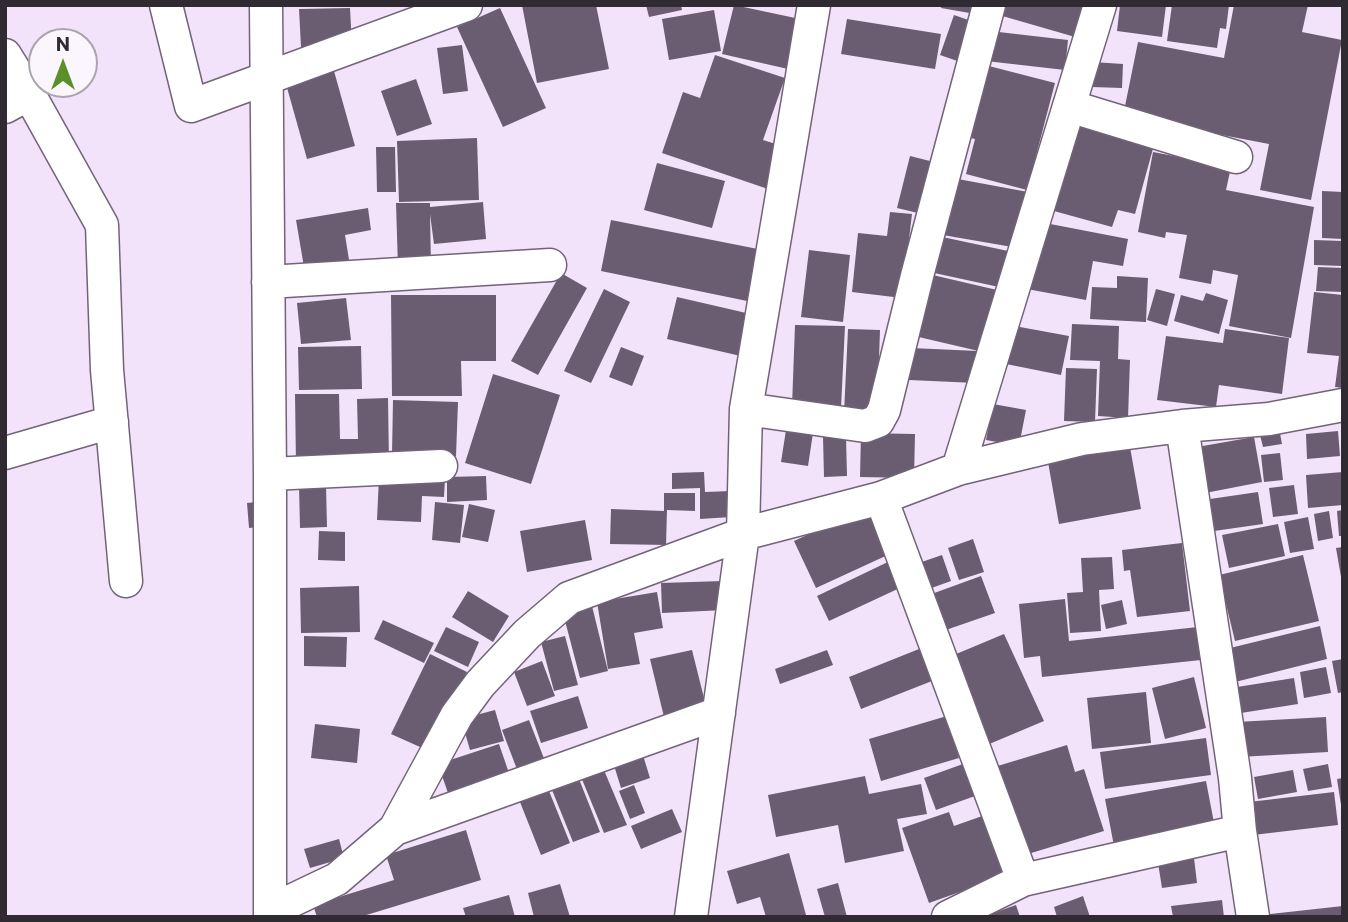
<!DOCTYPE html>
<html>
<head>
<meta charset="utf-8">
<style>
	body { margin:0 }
	#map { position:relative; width:1348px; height:922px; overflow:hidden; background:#f3e3fa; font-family:Commissioner,sans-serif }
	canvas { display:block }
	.frame { position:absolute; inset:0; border:7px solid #302a33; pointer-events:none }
	.north { position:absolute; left:28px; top:28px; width:70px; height:70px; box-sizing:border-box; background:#fbf5fe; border:2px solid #aaa4ad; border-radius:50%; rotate:0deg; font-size:19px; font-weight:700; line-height:28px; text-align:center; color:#302a33 }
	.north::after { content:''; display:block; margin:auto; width:24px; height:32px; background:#5b8f28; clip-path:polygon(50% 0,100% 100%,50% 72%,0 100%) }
</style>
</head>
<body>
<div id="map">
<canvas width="1348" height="922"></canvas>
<div class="frame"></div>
<div class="north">N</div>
</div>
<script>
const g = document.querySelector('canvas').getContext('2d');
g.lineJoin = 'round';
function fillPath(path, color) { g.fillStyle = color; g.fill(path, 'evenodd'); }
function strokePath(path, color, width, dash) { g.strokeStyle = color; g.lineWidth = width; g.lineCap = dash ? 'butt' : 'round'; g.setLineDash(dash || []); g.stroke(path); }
fillPath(new Path2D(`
	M522,5H596L609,69L537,83Z
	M646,5H681L682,10L649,17Z
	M734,5L800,19L788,69L722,54Z
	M942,5H982L981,15L941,8Z
	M1002,5H1079L1084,7L1075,37L999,15Z
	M1120,5H1166L1162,37L1117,31Z
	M1172,5H1229L1226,29L1220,28L1217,48L1167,41Z
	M1234,5H1308L1302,32L1342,40L1311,200L1260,190L1269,144L1123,116L1138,42L1224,58Z
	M350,8L352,46L301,47L299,9Z
	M500,8L546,108L503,127L457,27Z
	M714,10L721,51L669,60L662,19Z
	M954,15L977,23L963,63L940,55Z
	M847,19L941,34L935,69L841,54Z
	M990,31L1068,40L1065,70L986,61Z
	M462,45L468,91L443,94L437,48Z
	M715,55L785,78L763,140L782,146L768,189L662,153L683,92L700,98Z
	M1093,62L1123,64L1122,88L1092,87Z
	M985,65L1055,83L1027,190L966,174L975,139L966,137Z
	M334,71L355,146L307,159L286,84Z
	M416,79L432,124L397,136L381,91Z
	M1078,124L1154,145L1135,214L1118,210L1112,227L1054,211Z
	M477,138L479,200L399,202L397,141Z
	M376,147H395L396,192H377Z
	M1153,152L1231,167L1226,190L1314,207L1291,338L1229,326L1238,275L1213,270L1211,284L1179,278L1187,235L1166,232L1165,238L1138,232Z
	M910,156L934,162L922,214L897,208Z
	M657,163L725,181L712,228L644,210Z
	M947,177L1028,192L1018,248L937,234Z
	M1322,191L1343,192V239L1322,238Z
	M483,202L486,239L434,244L430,214L431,267L398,268L396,203H430V207Z
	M368,208L371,230L345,235L350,266L305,273L296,220Z
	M890,212L912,214L902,298L852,292L858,233L887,236Z
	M611,220L763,250L752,302L601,271Z
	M1040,222L1128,239L1123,266L1093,261L1086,300L1027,289Z
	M933,235L1008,251L999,287L925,271Z
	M1314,240L1343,241V266L1314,265Z
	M809,250L850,255L843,322L801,317Z
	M1318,267L1343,268V292L1316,291Z
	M561,273L587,288L538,375L511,361Z
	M924,273L997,290L983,352L910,335Z
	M1117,276L1148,278L1146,322L1090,319L1092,287L1117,288Z
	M604,289L630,302L591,383L564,371Z
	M1156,289L1175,294L1167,326L1147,320Z
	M1314,292L1343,295V388L1335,387L1339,356L1307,353Z
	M1206,293L1228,300L1219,334L1174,321L1181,295L1203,301Z
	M391,295H496V361H461L462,396H392Z
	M677,297L755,315L745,357L667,339Z
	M346,298L351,340L301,344L297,303Z
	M1072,324L1119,326L1118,359L1130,360L1128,418L1098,416L1100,361L1070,360Z
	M795,325L845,326L841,408L792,406Z
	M1009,325L1069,336L1061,375L1001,363Z
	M848,329L880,330L877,414L844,413Z
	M1225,329L1289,338L1282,394L1219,385L1216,407L1157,400L1166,336L1223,343Z
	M361,346L362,389L299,390L298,347Z
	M621,347L644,356L632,386L609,377Z
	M911,348L978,351L976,383L909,380Z
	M1066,368L1097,369L1095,422L1064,421Z
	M493,374L560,395L531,484L465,463Z
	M295,394H339L340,439H358L357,399L388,398L389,464L296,466Z
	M393,400L458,402L456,456L392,454Z
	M993,404L1026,410L1019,446L986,440Z
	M1279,428L1282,444L1263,447L1259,431Z
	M786,430L813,433L808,466L781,462Z
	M1338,431L1340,456L1307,459L1306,434Z
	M861,433L915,434L914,478L860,477Z
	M823,437H846L847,476L824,477Z
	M1254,437L1262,482L1205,493L1197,447Z
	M1130,447L1141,509L1059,524L1048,462Z
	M1280,453L1283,480L1264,482L1261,455Z
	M704,472L705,492L731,491V517L700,519V488L672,489V473Z
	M1343,472V505L1308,508L1306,475Z
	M486,476L487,500L447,502V477Z
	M379,477L445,479L444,497L422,496L421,522L377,520Z
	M326,485L327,527L300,528L299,486Z
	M1294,485L1298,514L1273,517L1269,488Z
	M1258,492L1263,524L1214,531L1210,499Z
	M664,493H695V511L667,510L666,545L610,544L611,509L664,511Z
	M266,501L268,526L249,528L247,503Z
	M435,502L464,505L460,543L432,540Z
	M469,504L495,510L488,542L462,537Z
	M870,506L892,553L816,588L794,541Z
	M1343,510V536H1339L1337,511Z
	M1329,511L1333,538L1318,541L1314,514Z
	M1308,517L1314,549L1290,553L1284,522Z
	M585,520L592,560L527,572L520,531Z
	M1278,524L1285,556L1229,568L1222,535Z
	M319,531L345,532V561L318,560Z
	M973,539L984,572L959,580L948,548Z
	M1182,543L1190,611L1137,617L1130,570L1124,571L1122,550Z
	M1343,547V577H1341L1336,548Z
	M942,555L951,581L926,590L916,564Z
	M1303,555L1319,621L1235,641L1219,575Z
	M1112,557L1114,589L1099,590L1101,631L1070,633L1067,593L1083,592L1081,558Z
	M892,560L904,586L829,621L817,596Z
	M981,576L995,613L940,632L926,596Z
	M723,581L725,610L662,613L661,583Z
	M359,586L360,632L301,633L300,588Z
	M468,591L509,616L493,642L452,617Z
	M657,592L663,628L634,633L640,664L608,669L597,602Z
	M1065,599L1069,641L1198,627L1201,660L1042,677L1040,656L1024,658L1019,604Z
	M1122,600L1127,624L1106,629L1101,605Z
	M592,606L608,671L580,678L563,613Z
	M383,620L434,643L424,663L374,639Z
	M1320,626L1327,659L1235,682L1226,649Z
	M446,627L479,642L468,667L434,651Z
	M1004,634L1044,721L987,745L949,657Z
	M304,636L347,637L346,667L304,666Z
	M565,636L578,685L554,691L541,642Z
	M924,647L937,679L861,709L849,677Z
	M692,650L706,706L664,717L650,659Z
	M827,650L833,665L780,684L775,669Z
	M430,654L467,672L429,751L391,734Z
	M1343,659V692L1338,693L1332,661Z
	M542,661L555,696L527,706L514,672Z
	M1326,667L1331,693L1304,698L1300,672Z
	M1194,677L1206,728L1165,739L1152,688Z
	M1294,678L1298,704L1241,713L1237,687Z
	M1146,692L1151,743L1092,749L1087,698Z
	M578,696L588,728L541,743L530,711Z
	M495,710L504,741L470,750L461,719Z
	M947,716L959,758L881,781L869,739Z
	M1326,717L1328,752L1239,757L1237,722Z
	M529,720L545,761L518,772L502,730Z
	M315,724L360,729L357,763L311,758Z
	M1206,738L1211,775L1105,789L1100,752Z
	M499,744L510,776L449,796L438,764Z
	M1067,745L1075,772L1084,769L1104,831L1018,857L991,768Z
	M642,752L650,778L621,788L613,762Z
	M601,763L627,825L604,833L579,772Z
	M963,764L975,796L936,810L924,778Z
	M1328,764L1332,787L1308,791L1303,769Z
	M1293,770L1297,792L1258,799L1254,777Z
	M577,774L600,832L573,842L550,785Z
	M865,776L869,794L921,784L927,814L897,819L904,851L845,863L838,825L776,837L768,795Z
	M1343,778V805H1341L1337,779Z
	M1206,781L1215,828L1114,846L1105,799Z
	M634,785L645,813L630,819L619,791Z
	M547,786L570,843L541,855L518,797Z
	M1334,792L1338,825L1253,835L1249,802Z
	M672,809L682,832L641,849L631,826Z
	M949,812L954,826L985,815L1007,875L929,903L902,828Z
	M466,830L481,880L360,917H317L313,905L394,880L386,855Z
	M339,839L344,858L310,868L304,849Z
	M789,853L806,915L799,917H766L760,897L737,904L727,871Z
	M1194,858L1197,883L1162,888L1158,863Z
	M838,883L847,917H825L817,889Z
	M560,884L570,917H534L528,893Z
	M509,895L515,917H466L463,908Z
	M1083,896L1090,917H1057L1054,907Z
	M1222,900L1224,917H1173L1171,906Z
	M1016,905L1020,917H985V916Z
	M1343,906V917H1262L1261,915Z`), '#6a5d71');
const minor = new Path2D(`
	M166,5L191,106L466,5
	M266,5L270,474V917
	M5,55L29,94
	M1069,106L1236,157
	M5,107L29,94L102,225L107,370L126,581
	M268,282L550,265
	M746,409L865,426L878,421L884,410L917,276L989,5
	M1182,426L1235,778L1240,831L1253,917
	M5,453L112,422
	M958,469L1100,5
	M270,474L441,466
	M395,829L719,713
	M1023,880L881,498L958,469L1082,439L1182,426L1269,419L1343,405
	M270,911L337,879L395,829L457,715L480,684L527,634L569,598L743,534L881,498
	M691,917L743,534L746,409L814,5
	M948,917L1023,880L1240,831`);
strokePath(minor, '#716478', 35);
strokePath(minor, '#fff', 32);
</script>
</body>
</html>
